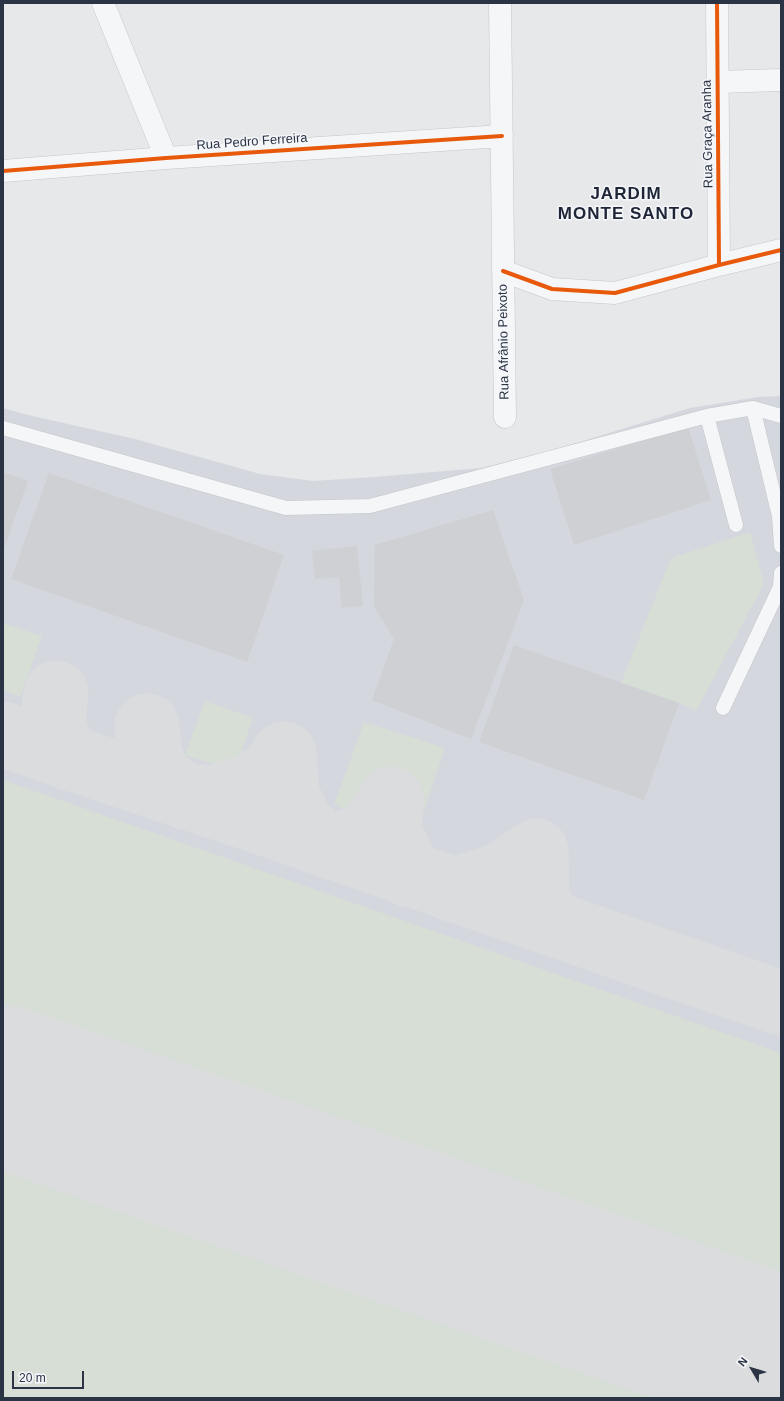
<!DOCTYPE html>
<html>
<head>
<meta charset="utf-8">
<style>
	body { margin:0 }
	#map { position:relative; width:784px; height:1401px; overflow:hidden; background:#e6e8ea; font-family:Arial,sans-serif }
	canvas { display:block }
	.frame { position:absolute; inset:0; border:4px solid #2b3445; pointer-events:none }
	.north { position:absolute; left:732px; top:1349px; width:40px; height:40px; -webkit-text-stroke:3px #f4f6f9; paint-order:stroke; rotate:308deg; font-size:11px; font-weight:700; line-height:16px; text-align:center; color:#2b3445 }
	.north::after { content:''; display:block; margin:auto; width:14px; height:18px; background:#2b3445; clip-path:polygon(50% 0,100% 100%,50% 72%,0 100%) }
	.scale { position:absolute; left:12px; top:1371px; width:72px; height:18px; box-sizing:border-box; border:2px solid #2b3445; border-top:0; padding-left:5px; font-size:12px; line-height:14px; white-space:nowrap; color:#2b3445; -webkit-text-stroke:3px #f4f6f9; paint-order:stroke }
</style>
</head>
<body>
<div id="map">
<canvas width="784" height="1401"></canvas>
<div class="frame"></div>
<div class="north">N</div>
<div class="scale">20 m</div>
</div>
<script>
const g = document.querySelector('canvas').getContext('2d');
g.lineJoin = 'round';
function fillPath(path, color) { g.fillStyle = color; g.fill(path, 'evenodd'); }
function strokePath(path, color, width, dash) { g.strokeStyle = color; g.lineWidth = width; g.lineCap = dash ? 'butt' : 'round'; g.setLineDash(dash || []); g.stroke(path); }
function write(font, color, halo, rows, align = 'center') {
  g.font = font + ' Arial,sans-serif'; g.lineWidth = 3; g.setLineDash([]); g.textBaseline = 'middle'; g.strokeStyle = halo; g.fillStyle = color; for (const [text, x, y, turn = 0] of rows) {
    g.save(); g.translate(x, y); g.rotate((+turn || 0) * Math.PI / 180); g.textAlign = isNaN(turn) ? turn : align; if (halo) g.strokeText(text, 0, 0); g.fillText(text, 0, 0); g.restore();
  }
}
fillPath(new Path2D(`
	M781,396V1398H3V408L28,415L135,439L260,474L313,481L374,477L481,468L554,450L690,408L758,397Z`), '#d4d7dd');
fillPath(new Path2D(`
	M750,532L764,584L696,711L679,703L621,683L671,558Z
	M3,623L42,636L20,697L3,690Z
	M205,701L253,718L235,770L185,755Z
	M364,722L445,748L415,837L334,805Z
	M3,780L781,1053V1312L3,1041Z
	M3,1152L709,1398H3Z`), '#d6ded6');
strokePath(new Path2D(`
	M56,693C52,723 52,734 71,759
	M147,726L149,752L157,775L185,797H217L247,787L270,773L284,754L287,794L299,820L318,842
	M3,734C107,772 212,804 316,841C471,896 626,949 781,1003
	M334,848L362,836L379,818L391,799L389,830L409,875
	M453,890L501,875L536,851L537,896L548,922`), '#dadcde', 65);
strokePath(new Path2D(`
	M3,1086L781,1357`), '#dadcde', 162);
fillPath(new Path2D(`
	M688,427L711,500L574,545L550,469Z
	M3,472L28,481L3,551Z
	M49,473L284,555L247,662L11,579Z
	M493,510L524,600L471,739L372,700L394,639L374,606L375,545Z
	M357,546L363,606L342,608L339,577L315,579L312,551Z
	M514,645L679,703L644,800L479,742Z`), '#ced0d3');
const lane = new Path2D(`
	M753,408L779,516L781,546
	M707,416L736,525
	M3,428L286,508L370,506L707,416L753,408L781,416
	M723,708L780,587L781,573`);
const street = new Path2D(`
	M103,3L166,158
	M500,3L505,417
	M717,3L719,265
	M717,82L781,80
	M3,171L166,158L502,136
	M503,271L552,289L615,293L719,265L781,250`);
strokePath(lane, '#c4c6c8', 15);
strokePath(street, '#c4c6c8', 23);
strokePath(lane, '#f5f6f7', 14);
strokePath(street, '#f5f6f7', 22);
strokePath(new Path2D(`
	M717,3L719,265
	M3,171L166,158L502,136
	M503,271L552,289L615,293L719,265L781,250`), '#e8590c', 4);
write('13px', '#2b3445', '#f4f6f9', [
	["Rua Graça Aranha",708,134,-91],
	["Rua Pedro Ferreira",252,142,-4],
	["Rua Afrânio Peixoto",504,342,-91]
]);
g.letterSpacing = '1px';
write('bold 17px', '#1d2536', '#f4f6f9', [
	["JARDIM",626,194],
	["MONTE SANTO",626,214]
]);
g.letterSpacing = '0px';
</script>
</body>
</html>
